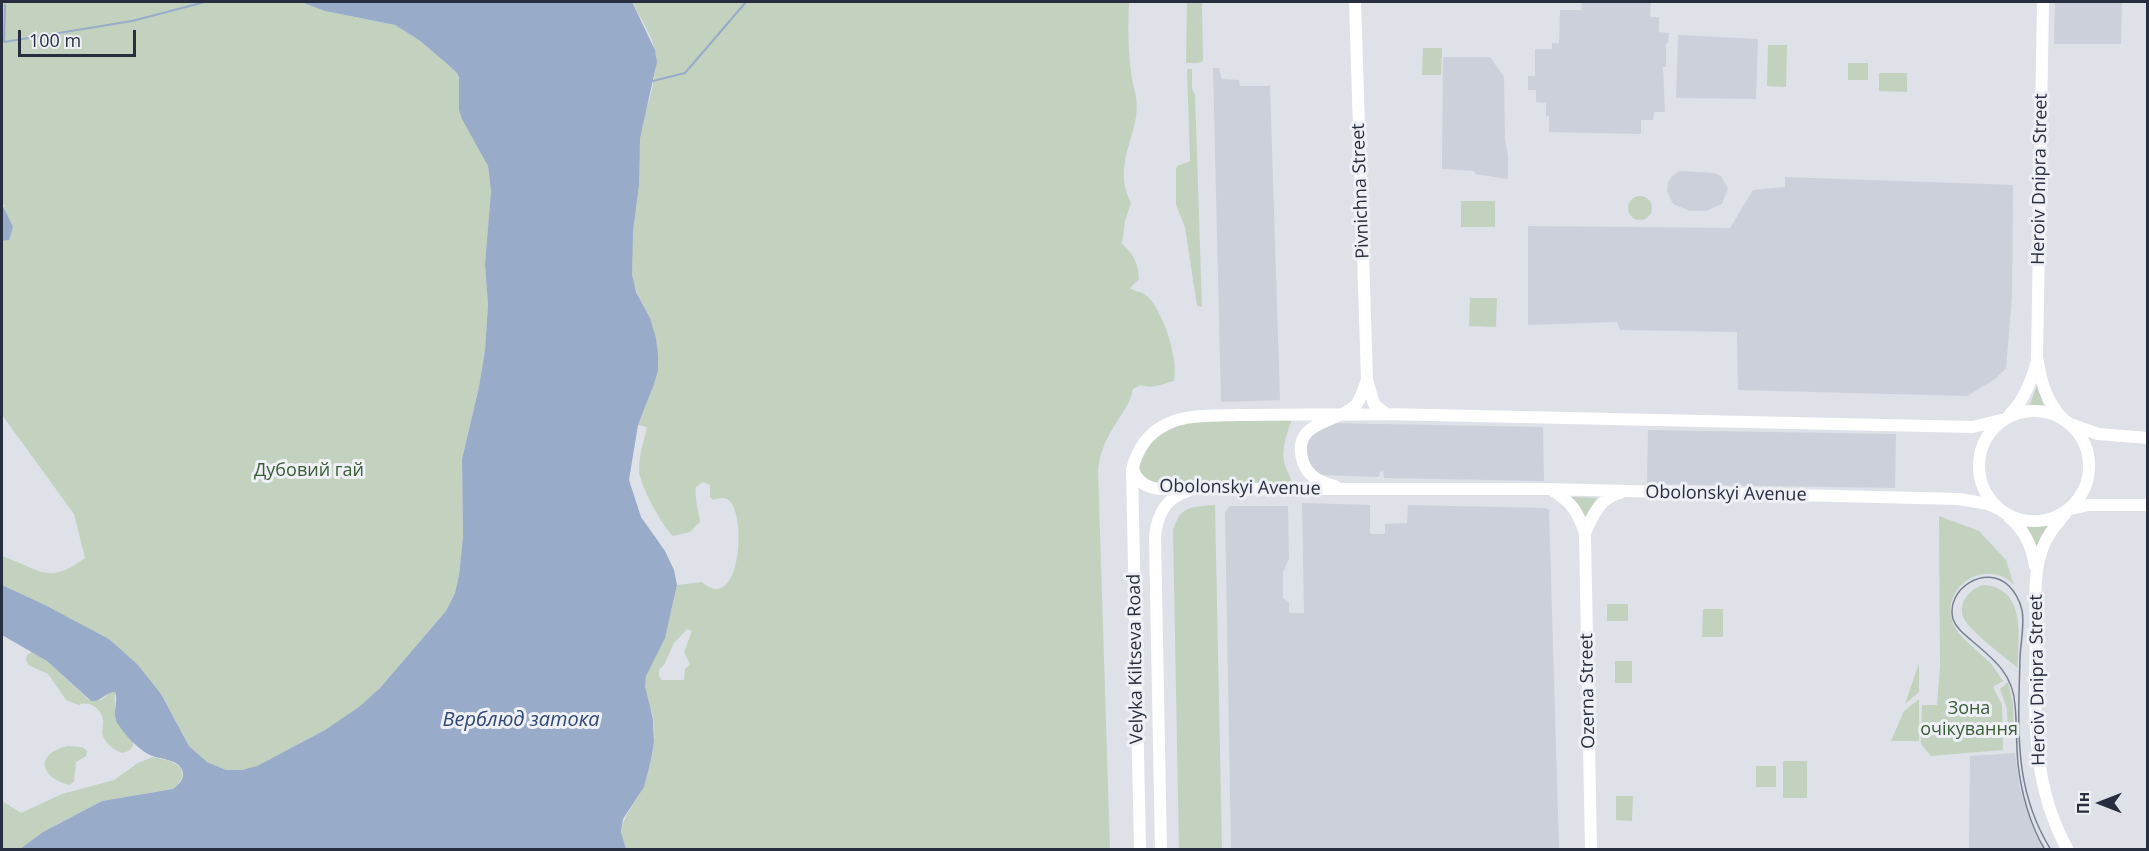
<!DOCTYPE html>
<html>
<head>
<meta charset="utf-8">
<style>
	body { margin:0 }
	#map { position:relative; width:2149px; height:851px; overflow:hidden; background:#dee1e8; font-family:"Open Sans",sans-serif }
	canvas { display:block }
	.frame { position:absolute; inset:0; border:3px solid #272e3f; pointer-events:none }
	.north { position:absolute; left:2071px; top:773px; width:60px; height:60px; -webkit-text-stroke:4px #eef0f6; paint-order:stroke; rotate:270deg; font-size:16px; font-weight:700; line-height:24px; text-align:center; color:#272e3f }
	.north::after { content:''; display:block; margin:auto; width:21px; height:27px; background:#272e3f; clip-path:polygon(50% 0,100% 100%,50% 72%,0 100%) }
	.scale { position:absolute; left:18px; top:30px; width:118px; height:27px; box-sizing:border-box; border:3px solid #272e3f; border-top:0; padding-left:8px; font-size:18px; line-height:21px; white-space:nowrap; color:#272e3f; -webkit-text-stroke:4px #eef0f6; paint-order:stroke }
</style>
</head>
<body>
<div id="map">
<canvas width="2149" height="851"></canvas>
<div class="frame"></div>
<div class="north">Пн</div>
<div class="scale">100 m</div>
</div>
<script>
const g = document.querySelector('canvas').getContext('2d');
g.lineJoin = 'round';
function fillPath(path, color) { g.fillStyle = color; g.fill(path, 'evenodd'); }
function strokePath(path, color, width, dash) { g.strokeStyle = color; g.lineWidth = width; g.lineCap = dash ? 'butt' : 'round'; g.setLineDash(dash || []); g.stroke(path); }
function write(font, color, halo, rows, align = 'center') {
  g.font = font + ' "Open Sans",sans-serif'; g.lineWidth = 6; g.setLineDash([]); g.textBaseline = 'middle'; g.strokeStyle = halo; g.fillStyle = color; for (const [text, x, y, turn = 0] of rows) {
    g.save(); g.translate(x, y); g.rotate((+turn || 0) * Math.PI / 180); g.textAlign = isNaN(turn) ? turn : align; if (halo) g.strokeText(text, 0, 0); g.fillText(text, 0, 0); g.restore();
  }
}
fillPath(new Path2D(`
	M1582,2H1651L1650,17H1659V32L1669,33L1668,43L1666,44V67H1663L1665,112H1654L1653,120H1641V134L1549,132V116H1546V103L1536,102V90H1528V76H1535V49H1552V43H1559L1560,10H1581Z
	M2055,2H2122L2121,44H2054Z
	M1678,35L1758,39L1756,99L1676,98Z
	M1443,57H1490L1504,77L1505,138L1508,157V179L1475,174L1474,171L1442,169Z
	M1213,68H1219L1222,79L1239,80L1240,86H1270L1280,400L1221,402Z
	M1680,171L1714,173L1721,176L1728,188L1722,204L1706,211H1690L1673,204L1667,191L1668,182L1673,175Z
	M1785,177L2013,185L2012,296L2006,368L1995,379L1967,396L1738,390L1737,332L1620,330L1617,322L1528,325V226L1730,228L1753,190L1785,187Z
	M1327,423L1543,427L1544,481L1384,478L1383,471L1380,472L1379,477L1321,475L1315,472L1305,456L1308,436Z
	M1648,430L1896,434L1895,488L1647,484Z
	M1302,503L1370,505V534H1385V524L1407,523L1408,505L1545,508L1549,510L1559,849H1231L1225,512L1230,506H1288L1289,559L1283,572V598L1289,602V613H1304Z
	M2015,753L2020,788L2034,831L2043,849H1969L1970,756Z`), '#ccd0da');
fillPath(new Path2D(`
	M2,2H301L325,11L395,25L419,40L446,63L457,73L460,84L459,104L488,166L491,191L485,264L488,305L485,350L479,387L462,459L463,537L459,575L455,593L446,611L380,688L360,707L325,730L257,766L242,771L226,770L207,762L189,746L161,694L109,639L45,605L2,585V556C40,569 48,586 85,558L74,514L2,415V241L9,240L4,205L2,204Z
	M632,2H1129C1128,26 1128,48 1131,71C1133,90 1139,97 1136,117C1130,148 1115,172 1131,203L1125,221L1122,244C1134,254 1138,263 1139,279L1130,288C1135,292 1142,291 1147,296C1163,310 1179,360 1174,381C1162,383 1154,390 1141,385L1133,389C1130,405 1121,414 1113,428C1105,441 1100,454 1098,469L1110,849L626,850C612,820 636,809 644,783C652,762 657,739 653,716C650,705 644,692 645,680C646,670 654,660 658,651C667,629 672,609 677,585L702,582C741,617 748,510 727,499C723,497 718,498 713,500L710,497V485L703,482L696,487C694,498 699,511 700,522L690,532L673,536C662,526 638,482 639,469C639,455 644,441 647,427L638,425C653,388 666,360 650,320C644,304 633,291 632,273C629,245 636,215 638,187C640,170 637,153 640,136C644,112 660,75 655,51C653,37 639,16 632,2ZM687,629L692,631L684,652L690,664L685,669L684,680H662L659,676V670L664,665L674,643Z
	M1187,2H1202L1203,61L1198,63H1186Z
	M1768,45H1787L1786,87L1767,86Z
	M1423,48H1442L1441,75H1422Z
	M1848,63H1868V80H1848Z
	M1187,69H1192V89L1195,95L1202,307L1197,306L1185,227L1176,205V169L1177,166L1190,161Z
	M1879,73H1907V92L1879,91Z
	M1628 208a12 12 0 1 1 24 0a12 12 0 1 1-24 0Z
	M1461,201H1495V227H1461Z
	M1470,298H1497L1496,327L1469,326Z
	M2037,385L2044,407H2029Z
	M1292,418C1288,432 1281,447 1284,462C1286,470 1291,476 1292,485L1248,482L1150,484L1140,473C1138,445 1164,430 1187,423Z
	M1571,497L1597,498L1584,518Z
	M1215,505L1222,849H1179L1173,530C1181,505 1192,507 1215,505Z
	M1939,516L1979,531L2006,560L2014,585C1989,558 1942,583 1952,620C1956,637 1981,652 1992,665C1996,670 1999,676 2003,681L1993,687L2002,705L2003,750L1931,756L1921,744L1922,705H1937L1940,667Z
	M2023,523H2053L2038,551Z
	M1983,585C2027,588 2018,636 2018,668C2006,658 1968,630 1963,617C1958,602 1970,589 1983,585Z
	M1607,604H1628V621H1607Z
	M1703,609H1723V637H1702Z
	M32,652L47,661L89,700H101L110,692H115V718L133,741V746L129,751L122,753C115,750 107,745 104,738C100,732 104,726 103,720C101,708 89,700 79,705L66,700L48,674L28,665L26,660L27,655Z
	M1615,661H1632V683H1615Z
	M1919,663V692L1905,704Z
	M2008,682L2013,704L2014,737L2008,735L2007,709L2000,689Z
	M1919,699V741H1891L1904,711Z
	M67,746L82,747L87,751L86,756L76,762L74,782L69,785C39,777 35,754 67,746Z
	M153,757L170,761L180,767C185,776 180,784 173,789L102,801L43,832L20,849H2V801L21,813L62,794L114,780L138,763Z
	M1783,761H1807V798H1783Z
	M1756,766H1776V787H1756Z
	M1616,796H1633L1632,821L1616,820Z`), '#c2d2bf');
fillPath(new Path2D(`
	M301,2H632L655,50L657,62L640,138L639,185L633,231L632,274L636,292L650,318L656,338L658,355V370L654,384L638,425L629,480L641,517L665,551L674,570L677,585L665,638L646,676L645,686L653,719L654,742L651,760L644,787L623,819L621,832L626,849H20L43,832L102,801L173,789C178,785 183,781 183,774C182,758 158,760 148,754C137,748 125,735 118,724C111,713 119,703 115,692C106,691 102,702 91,701L47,661L2,635V585L45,605L109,639L137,664L161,694L189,746L207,762L226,770H242L257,766L325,730L359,707L380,688L446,611L455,593L459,575L463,537L462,459L479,387L485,350L488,305L485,264L491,191L488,166L462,119L459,110V78L457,73L446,63L419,40L395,25L325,11Z
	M2,204L13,227L9,240L2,241Z`), '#98abc9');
strokePath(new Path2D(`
	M5,5L4,42L132,21L205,2
	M653,81L685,73L746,2`), '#98abc9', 2);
strokePath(new Path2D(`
	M1355,2L1367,380L1374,404L1386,414
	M2043,2L2037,357C2041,381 2045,400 2063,419
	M1979 466a55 55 0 1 1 110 0a55 55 0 1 1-110 0Z
	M2010,414C2024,400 2031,383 2036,364
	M2073,425L2098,434L2148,438
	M1133,470C1139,483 1147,488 1161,489H1546L1959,499L1988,504L1999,509
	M1335,486C1321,483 1308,477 1303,462C1290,420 1337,424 1356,405C1361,399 1364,388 1367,380
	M1552,490C1572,503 1577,510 1585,533L1591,850
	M2071,509L2089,505H2148
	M2065,514C2055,526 2045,538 2041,553C2033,577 2036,605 2036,630C2035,705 2029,782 2068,850
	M2009,517C2025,530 2032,546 2035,566
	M1585,533C1593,515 1600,498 1620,493
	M1140,850L1132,469C1138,449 1147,433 1167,424C1187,414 1216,416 1239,415C1288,414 1337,415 1386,414L1973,427L2001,420
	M1161,850L1155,537C1157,515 1165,498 1188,491`), '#fff', 12);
strokePath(new Path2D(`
	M2045,850C2030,825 2021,792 2018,764C2016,744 2017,724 2015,705C2013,673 1993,659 1971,640C1964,634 1956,628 1953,619C1945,589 1986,563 2009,586C2015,592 2020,602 2022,610C2025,626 2020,644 2020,660C2019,695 2017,733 2022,769C2026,796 2036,826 2051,850`), '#777f92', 1.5);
write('18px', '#272e3f', '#eef0f6', [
	["Heroiv Dnipra Street",2040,179,-89],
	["Pivnichna Street",1361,191,-92],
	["Obolonskyi Avenue",1240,488,1],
	["Obolonskyi Avenue",1726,494,1],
	["Velyka Kiltseva Road",1136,659,-91],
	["Heroiv Dnipra Street",2038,680,-91],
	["Ozerna Street",1588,691,-91]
]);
write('18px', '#385c34', '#eef0f6', [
	["Дубовий гай",309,471],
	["Зона",1969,709],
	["очікування",1969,730]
]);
write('italic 20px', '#304874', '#eef0f6', [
	["Верблюд затока",521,720]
]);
</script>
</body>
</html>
